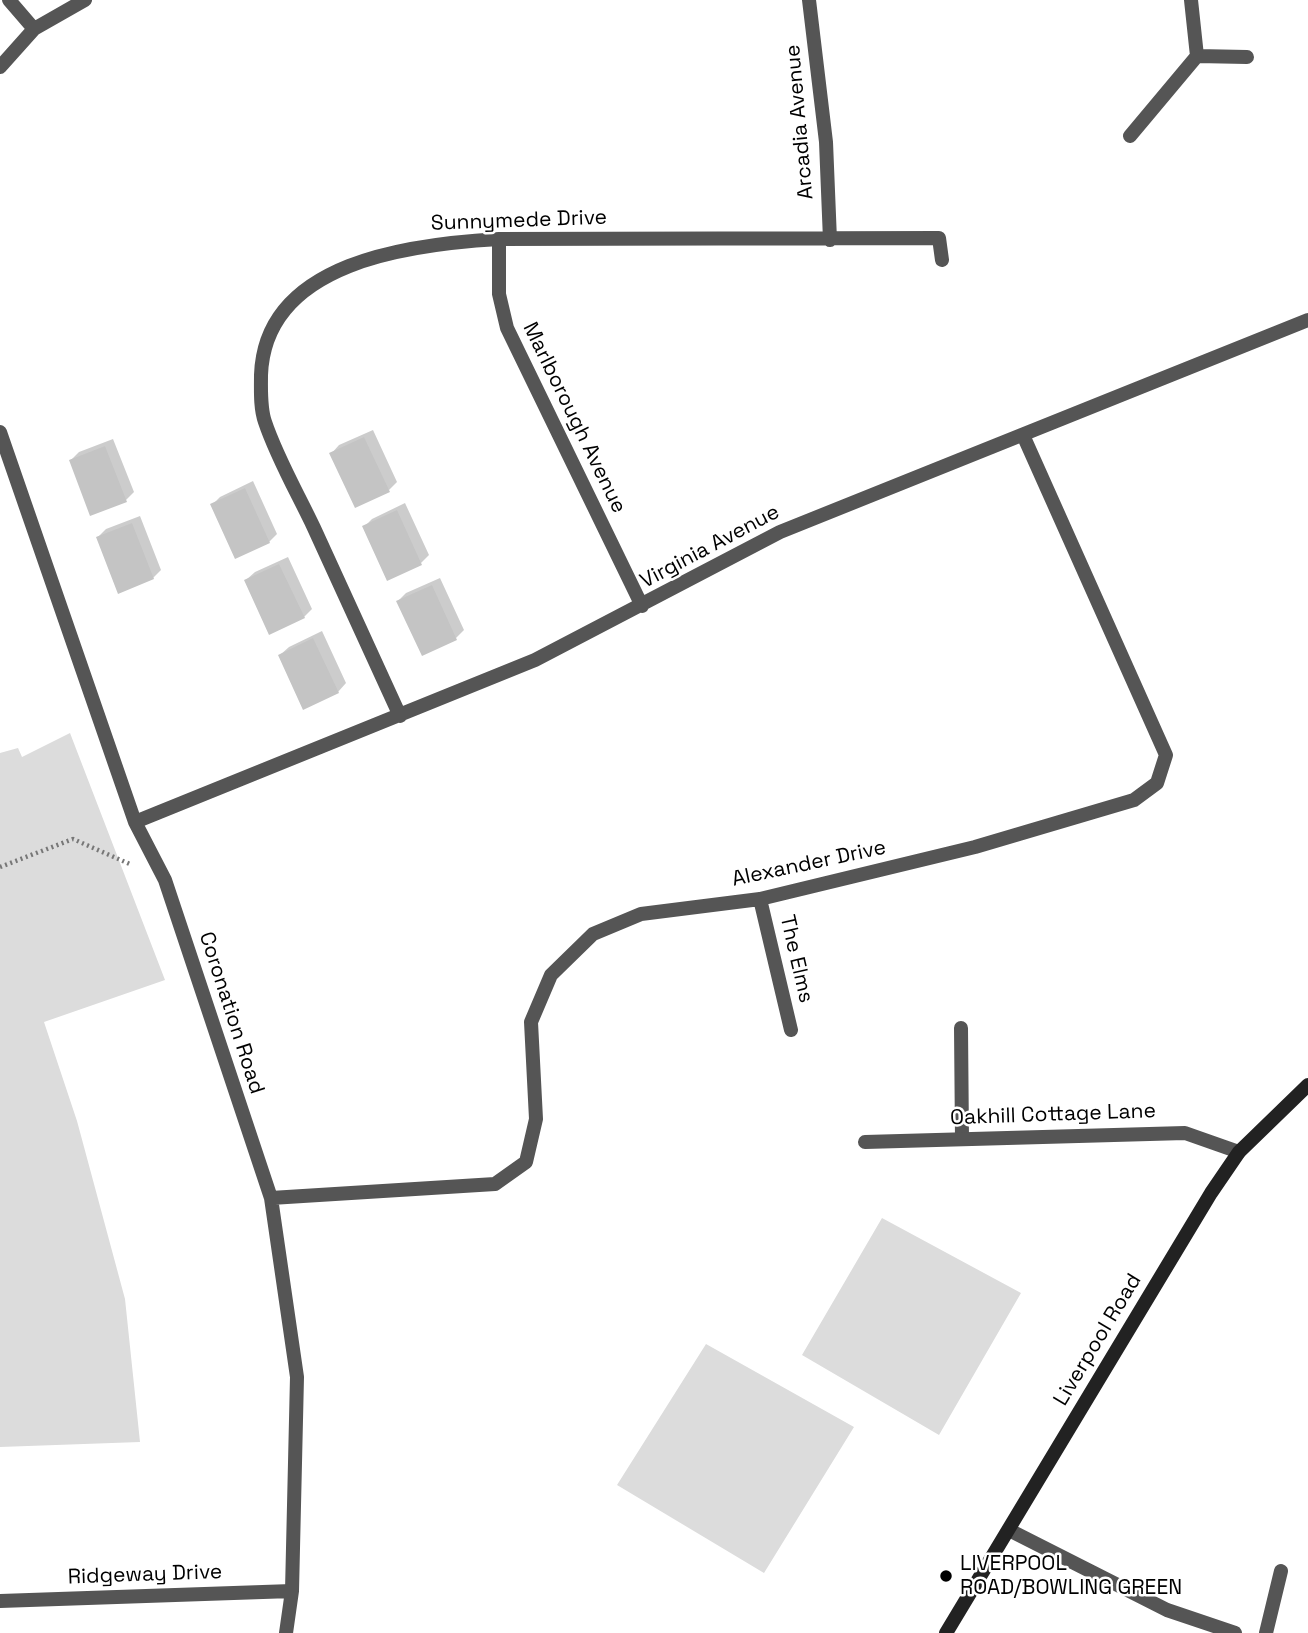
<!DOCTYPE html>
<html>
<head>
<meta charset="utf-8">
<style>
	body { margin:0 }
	canvas { display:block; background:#fff }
</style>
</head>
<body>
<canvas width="1308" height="1633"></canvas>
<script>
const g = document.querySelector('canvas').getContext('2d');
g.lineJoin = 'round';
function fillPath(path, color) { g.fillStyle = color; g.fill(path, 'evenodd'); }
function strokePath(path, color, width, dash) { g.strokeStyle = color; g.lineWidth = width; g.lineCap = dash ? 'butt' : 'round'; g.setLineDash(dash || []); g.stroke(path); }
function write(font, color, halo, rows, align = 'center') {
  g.font = font + ' "Space Grotesk",sans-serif'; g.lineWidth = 5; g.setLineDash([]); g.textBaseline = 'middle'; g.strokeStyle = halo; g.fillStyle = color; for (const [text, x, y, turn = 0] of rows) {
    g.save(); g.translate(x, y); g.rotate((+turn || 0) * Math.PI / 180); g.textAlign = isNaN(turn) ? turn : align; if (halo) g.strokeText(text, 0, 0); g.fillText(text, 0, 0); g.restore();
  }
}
fillPath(new Path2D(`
	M70,733L165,980L44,1022L77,1121L125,1299L140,1442L0,1447V753L18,748L22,757Z
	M882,1218L1021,1293L939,1435L802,1355Z
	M706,1344L854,1427L764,1573L617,1485Z`), '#dcdcdc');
fillPath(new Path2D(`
	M373,430L397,482L389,490L331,454L339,445Z
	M113,439L134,492L126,500L71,460L79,452Z
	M253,481L277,534L269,542L212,505L220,497Z
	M405,503L429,555L421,563L364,527L372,519Z
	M140,516L161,570L153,578L98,537L106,529Z
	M288,557L312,609L304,617L246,580L255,572Z
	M440,578L464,630L456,638L398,601L406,593Z
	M322,631L346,683L338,692L280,655L289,647Z`), '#0003');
fillPath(new Path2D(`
	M364,437L390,492L355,508L329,453Z
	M105,446L127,502L90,516L69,460Z
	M245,488L270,543L235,559L210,504Z
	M397,510L422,565L387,581L362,526Z
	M132,523L154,579L118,594L96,537Z
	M279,564L305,618L269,635L244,580Z
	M432,585L457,640L422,656L396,601Z
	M313,638L339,693L303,710L278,655Z`), '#c4c4c4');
strokePath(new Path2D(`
	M0,867L73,839L132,865`), '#777', 4.5, [2, 3.5]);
strokePath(new Path2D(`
	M961,1028L962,1139
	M1009,1530L1167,1610L1235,1633
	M1266,1633L1281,1571`), '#555', 14);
strokePath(new Path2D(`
	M9,0L34,29
	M809,0L826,142L830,240
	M1197,56L1247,57
	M0,67L34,29L85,0
	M1130,136L1197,56L1191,0
	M499,239V294L507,328L642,606
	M0,432L135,822L165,880L271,1198L297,1377L292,1591L286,1633
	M400,716C371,654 343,591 314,528C298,494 277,458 265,422C260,408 261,390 261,375C265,261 412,244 499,239L939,238L942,260
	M135,822L535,660L780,532L1308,320
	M760,899L791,1030
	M865,1142L1185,1133L1239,1152
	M271,1198L495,1184L526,1162L536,1119L531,1022L551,975L593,934L641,914L760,899L975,847L1134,800L1157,783L1166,755L1023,435
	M0,1601L292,1591`), '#555', 14);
strokePath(new Path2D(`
	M946,1633L1211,1193L1239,1152L1308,1085`), '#222', 14);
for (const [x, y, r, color] of [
	[946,1576,7,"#000"]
]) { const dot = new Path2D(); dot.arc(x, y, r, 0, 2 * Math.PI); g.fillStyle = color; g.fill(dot); strokePath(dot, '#fff', 2.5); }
write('21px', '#000', '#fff', [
	["Arcadia Avenue",800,122,-95],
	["Sunnymede Drive",519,221,-2],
	["Marlborough Avenue",574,418,64],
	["Virginia Avenue",710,547,-28],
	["Alexander Drive",809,864,-12],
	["The Elms",796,959,77],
	["Coronation Road",231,1013,72],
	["Oakhill Cottage Lane",1053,1115,-2],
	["Liverpool Road",1098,1340,-59],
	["Ridgeway Drive",145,1575,-2]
]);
write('21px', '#000', '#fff', [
	["LIVERPOOL",960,1564],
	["ROAD/BOWLING GREEN",960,1588]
], 'left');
</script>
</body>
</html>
